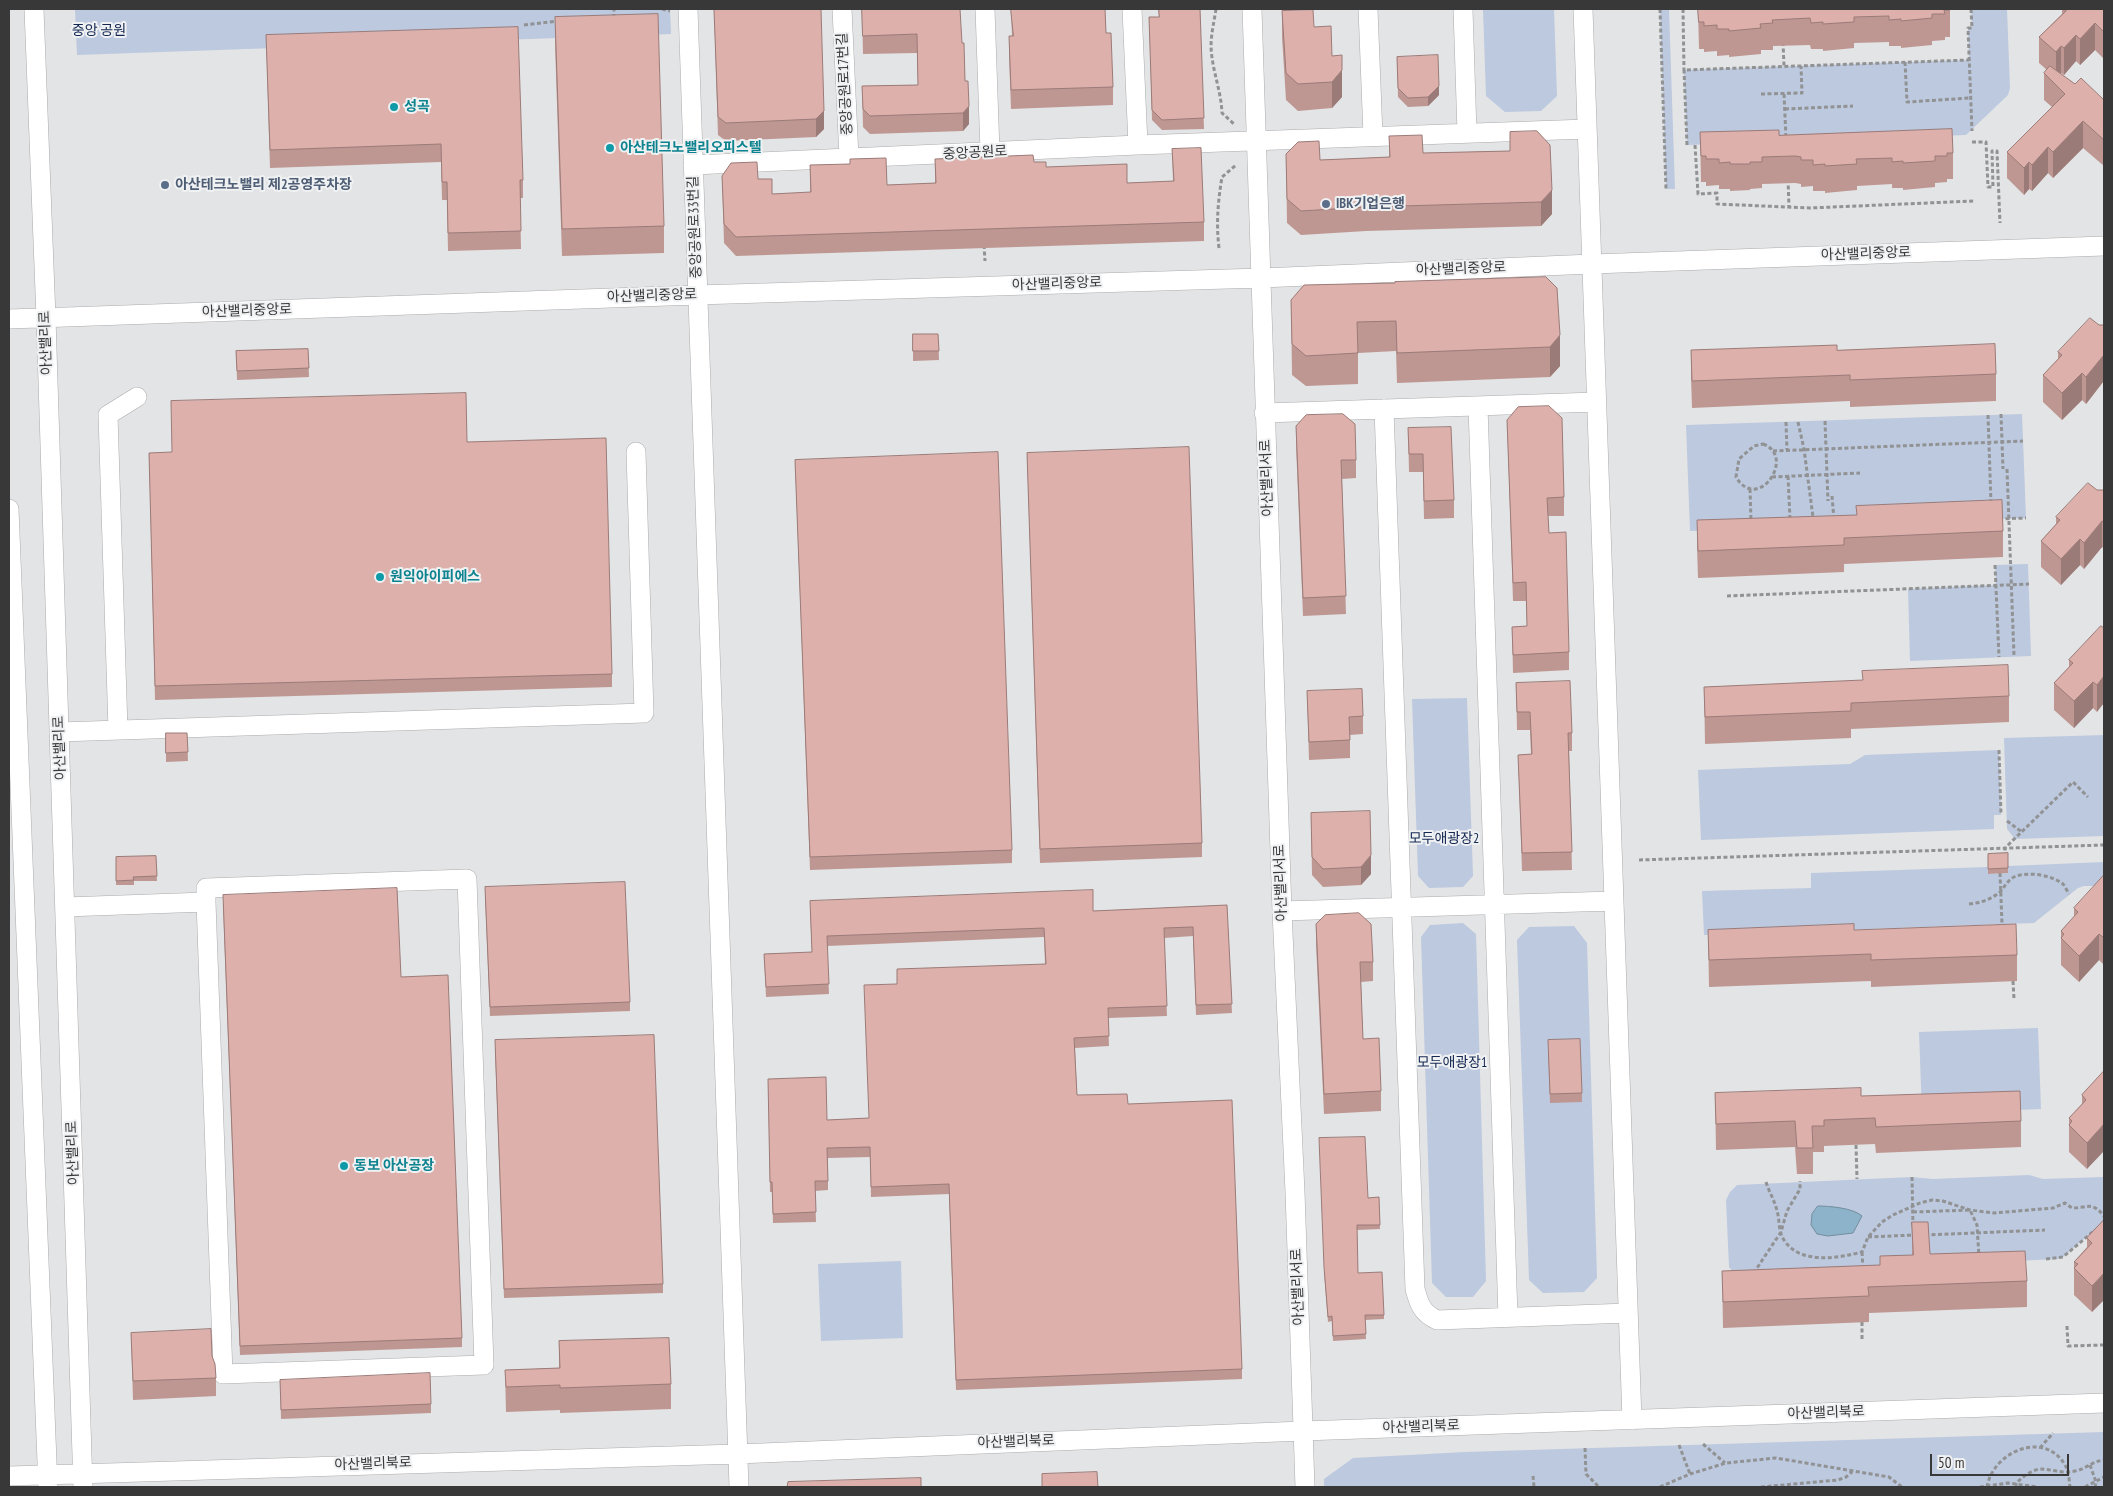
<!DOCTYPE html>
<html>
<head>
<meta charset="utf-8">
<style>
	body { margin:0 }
	#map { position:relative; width:2113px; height:1496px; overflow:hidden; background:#e3e4e5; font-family:"PT Sans Narrow",sans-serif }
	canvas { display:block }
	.frame { position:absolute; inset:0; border:10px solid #383839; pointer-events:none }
	.scale { position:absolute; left:1930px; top:1454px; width:139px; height:22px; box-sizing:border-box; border:2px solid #383839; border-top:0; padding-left:6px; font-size:15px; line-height:18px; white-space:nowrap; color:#383839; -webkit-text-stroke:4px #f0f1f2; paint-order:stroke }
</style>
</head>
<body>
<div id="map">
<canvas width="2113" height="1496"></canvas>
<div class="frame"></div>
<div class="scale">50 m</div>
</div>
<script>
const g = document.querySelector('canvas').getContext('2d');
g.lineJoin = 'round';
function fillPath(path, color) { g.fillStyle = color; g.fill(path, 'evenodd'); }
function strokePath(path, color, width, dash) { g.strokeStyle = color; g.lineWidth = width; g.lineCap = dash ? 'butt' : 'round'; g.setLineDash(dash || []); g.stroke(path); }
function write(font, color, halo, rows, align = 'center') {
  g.font = font + ' "PT Sans Narrow","Noto Sans KR",sans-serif'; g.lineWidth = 4; g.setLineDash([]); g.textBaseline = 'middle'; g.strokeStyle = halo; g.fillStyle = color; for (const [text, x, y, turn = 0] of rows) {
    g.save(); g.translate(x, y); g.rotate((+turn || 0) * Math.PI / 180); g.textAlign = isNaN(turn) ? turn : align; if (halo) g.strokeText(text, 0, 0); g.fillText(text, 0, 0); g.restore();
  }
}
fillPath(new Path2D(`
	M75,9H670L671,34L77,55Z
	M1483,9H1554L1557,96L1541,111L1505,112L1486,96Z
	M1660,9H1669L1675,189H1666Z
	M1971,9H2007L2010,88L2008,95L1966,135L1687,145L1684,70L1969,60L1968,28L1972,27Z
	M2022,414L2026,518L1690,531L1686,425Z
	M2028,564L2031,656L1910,661L1908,589L1996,585L1995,565Z
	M1467,698L1473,876L1463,887L1429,888L1418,876L1412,699Z
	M2104,735V836L2015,839L2007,829L2004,738Z
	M1999,750L2001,815H1994V829L1701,840L1698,770L1850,764L1865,755Z
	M2104,862V886H2084L2078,888L2034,923L1704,935L1702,891L1811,888V873L1988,867L1989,874L2008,873V866Z
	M1463,923L1476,934L1486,1281L1473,1297H1446L1432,1283L1421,937L1430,925Z
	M1574,926L1587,943L1597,1278L1584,1292L1543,1293L1529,1280L1517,940L1529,927Z
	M2038,1028L2041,1109L1922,1114L1919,1032Z
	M2029,1175L2043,1179L2104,1177V1224L2099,1226L2063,1257L2058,1259L1735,1274L1729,1267L1726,1200L1730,1192L1737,1185L1912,1177L1933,1179Z
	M901,1261L903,1338L821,1341L818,1264Z
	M2104,1432V1487H1324V1479L1353,1458L1465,1452Z`), '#bdc9df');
const water = new Path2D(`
	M1818,1206C1830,1206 1853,1208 1862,1216L1853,1233L1828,1236L1817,1234L1811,1225L1812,1214Z`);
fillPath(water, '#8cb3ca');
strokePath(water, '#738e9e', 1);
const minor = new Path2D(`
	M34,9L46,318L83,1487
	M688,9L739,1487
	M842,9L849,158
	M985,9L990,152
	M1132,9L1138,145
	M1252,9L1282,911L1295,1192L1305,1487
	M1368,9L1373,136
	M1463,9L1467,133
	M1583,9L1632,1420
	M693,165L1138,145L1587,129
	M9,319L697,295L1261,278L1592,264L2104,246
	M1478,406L1508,1317
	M1384,409L1415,1289C1419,1304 1422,1313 1437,1320L1628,1313
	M1264,413L1596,402
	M9,509L48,1487
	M118,730L108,415L137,397
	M59,732L644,713L636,452
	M65,907L206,902V888L467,879L484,1365L223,1374L206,902
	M1282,911L1613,901
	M9,1476L737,1454L1303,1431L2104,1403`);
strokePath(minor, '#ababad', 20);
strokePath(new Path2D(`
	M662,9L670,11
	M1216,9C1214,22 1211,34 1211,47C1212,70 1221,90 1222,113L1234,124
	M1660,9L1666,189
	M1683,9L1684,70
	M1971,9L1972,28H1968L1972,131
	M612,16H614V9
	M524,25L558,21
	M1783,42L1784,66
	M1905,62L1907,102L1970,98
	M1761,94L1802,93L1801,66
	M1784,94L1786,138
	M1785,109L1853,106
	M1972,142H1986L1988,187H1993L1992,151H1997L2000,223
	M1687,145L1684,70L1969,60
	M1695,145L1698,194L1717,193V204L1810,208L1974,201
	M1788,179L1789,207
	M984,245L985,261
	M1219,248C1216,223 1218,201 1222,177L1236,165
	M2001,414L2003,469
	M1988,415L1991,504
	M1825,421L1828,501
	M1786,422L1787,450
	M1798,422L1804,449L1813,517
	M1763,444C1797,456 1758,514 1736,477L1739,459L1754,446Z
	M1773,451L2023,441
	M2007,469L2014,656
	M1788,476L1790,519
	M1772,477L1860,473
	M1750,489L1751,521
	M1832,496L1834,520
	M1999,519L2026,518
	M1995,565L1999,657
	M1727,596L2029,584
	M1999,750L2001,815
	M2007,821L2022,832
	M2005,857V848L2073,782L2088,797
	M1639,860L2104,845
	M2000,873L2002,924
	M1969,904C1981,903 1992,899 2001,891C2005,886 2008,880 2014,877C2027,871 2052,875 2063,884C2065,886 2067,891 2069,894
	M2013,981L2014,999
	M1856,1145L1857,1179
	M1912,1177L1913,1226
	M1766,1182C1769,1192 1775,1201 1777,1211C1780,1220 1778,1232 1784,1240C1800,1265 1839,1258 1862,1252L1868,1237L1882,1222L1893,1215L1920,1203L1932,1200L1943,1201L1970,1210L1994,1213L2053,1208L2065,1203L2072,1208C2087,1208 2092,1201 2104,1216
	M1913,1212L1970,1210L1977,1225L1979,1257
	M1925,1235L2045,1230
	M1868,1237L1914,1235
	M1862,1252L1863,1269
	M2046,1259L2063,1257L2095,1230
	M1757,1274V1268L1781,1232L1787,1211L1800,1189V1181
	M1862,1322V1339
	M2067,1326L2068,1346L2104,1345
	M1703,1444L1725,1463
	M1679,1445L1690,1474
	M1585,1448L1586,1474L1599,1487
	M2040,1448L2053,1433
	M2090,1465L2096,1482L2095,1487
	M1533,1476L1534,1487
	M1660,1487L1690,1474L1726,1463L1776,1458L1889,1477L1902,1487
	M1761,1487L1838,1480L1846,1477L1852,1472
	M1980,1487L2008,1483L2038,1487
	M1987,1487C1993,1451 2045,1430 2065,1465C2069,1471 2069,1480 2070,1487
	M2016,1487V1483C2023,1477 2031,1470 2040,1469C2051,1469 2062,1474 2075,1471C2086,1469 2093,1461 2104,1460
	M2085,1487L2104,1477`), '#919293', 3, [4, 2.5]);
strokePath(minor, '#fff', 19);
fillPath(new Path2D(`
	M753,9L824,129L816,137L726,141L718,135L714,10Z
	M862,9L962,43L969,124L963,131L870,134L863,127L862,86L918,85L917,53L863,54Z
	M1011,9H1105L1106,33L1113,87V105L1011,109L1009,55V36H1012Z
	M1158,9H1200L1204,129L1162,130L1152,120L1149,17H1159Z
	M1698,9H1950V37H1945V40L1932,41V45L1901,48V46H1889V42L1854,43V48L1823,51V49H1811L1810,45L1773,46V50H1761V54L1729,57V55L1717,56V51L1704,52V49H1699Z
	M2062,9H2104V59L2095,50L2080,65L2076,61L2064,75L2061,73L2060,74L2075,84L2104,100V166L2083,148L2053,178L2048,173L2032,191L2029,189L2024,195L2007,178V152L2052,107L2044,100V73L2047,70L2039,63V37L2062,14Z
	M1282,11L1314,27L1332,56L1342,97L1332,108L1298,111L1286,100L1282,37Z
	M555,17L664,226V253L562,256L555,44Z
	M266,35L523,180V198H520L521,249L448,251L447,200H442L441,162L270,168Z
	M1397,57L1439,95L1428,106L1408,107L1398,97Z
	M1510,132L1552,214L1541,226L1366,231L1301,235L1287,223L1286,154L1320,160L1389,157V136L1423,153L1510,151Z
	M1700,132L1779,135L1953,153V179H1947V182L1935,183V187L1903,190V188H1892V184L1857,186V190L1825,193V191H1813V186L1801,187V184L1795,183L1762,184V188L1750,189V190L1730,191V189H1719V185L1706,186V182H1701Z
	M1172,149L1204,222V241L736,256L724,243L722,176L758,179L772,194L810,193V165L887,185L935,183V159L1034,162L1046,167L1127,183L1173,181Z
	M1557,288L1560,366L1550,377L1397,383L1396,351L1358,353V384L1306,386L1292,375L1291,300Z
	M2099,325H2104V383L2103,382L2086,404L2082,400L2062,420L2043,402V375L2058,359V352Z
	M913,334H938L939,360L913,361Z
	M308,349L309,377L237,380L236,351Z
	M1691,350H1837L1996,374V401L1850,407V401L1692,408L1691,377Z
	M1507,420L1564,497V516H1548L1549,533L1569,652V670L1513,673L1512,627L1527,626L1526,601H1513Z
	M1296,426L1356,460V478L1342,479L1346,614L1303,616L1296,444Z
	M1408,428L1454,500V518L1424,519L1423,472H1409Z
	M149,453L612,674V687L155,700Z
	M1027,453L1202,843V857L1040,863Z
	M795,460L1012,850V863L810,870Z
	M2097,490H2104V549L2102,547L2084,569L2080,565L2061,585L2041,567V541L2056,524V517Z
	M1697,520L2003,531V557L1844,564V572L1698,578L1697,547Z
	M2101,626L2097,712L2093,708L2074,728L2054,710V683L2069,667V660Z
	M1516,683L1572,733V751H1569L1572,870L1522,871L1518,755L1531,754L1530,730H1517Z
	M1704,687L2009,696V722L1851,729V738L1705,744Z
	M1307,691L1363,716V734L1350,735V758L1309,760Z
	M166,733H187L188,761L166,762Z
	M1311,813L1371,874L1361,885L1323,887L1312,875Z
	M2008,853V873L1988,874V854Z
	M156,856L157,881H134V885H116V857Z
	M2104,876V962L2103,964L2099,960L2079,982L2061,965V931L2074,917V908Z
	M485,896L630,1002V1011L490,1016Z
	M223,904L462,1338V1347L240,1355Z
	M1227,905L1232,1013L1196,1015L1193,936L1164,938L1167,1016L1108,1018L1109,1046L1075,1048L1077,1095L1128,1104L1242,1369V1379L956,1390L949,1194L871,1197L870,1157L828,1158V1190L815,1191L816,1222L773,1223L772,1192H770L768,1079L827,1120L869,1118L897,984L1045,964L1044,937L827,946L829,994L766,997L764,954L812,952L810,911H1093Z
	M1316,924L1373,962V981L1361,982L1363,1039L1381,1091V1111L1324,1114L1316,944Z
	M1708,930H1854L2017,955V981L1871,987V981L1709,987Z
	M1548,1049L1582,1093V1102L1550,1103Z
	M495,1050L663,1284V1293L504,1298Z
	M2104,1071L2087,1169L2069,1152V1118L2082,1104V1095Z
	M1715,1093L1861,1096L2021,1121V1147L1876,1153L1875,1144L1824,1146V1152H1813V1174H1797L1795,1147L1716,1150Z
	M1379,1197L1380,1229L1357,1230L1358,1273L1384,1315V1319L1365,1320L1366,1339L1333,1341L1332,1321L1328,1322L1324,1272L1368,1198Z
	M2104,1220L2092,1312L2074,1295V1262L2087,1247V1238Z
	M1912,1222L1930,1254L2027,1281V1307L1869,1313V1322L1723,1328L1722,1271L1880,1265L1912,1255Z
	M131,1333L216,1378V1396L133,1400Z
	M559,1341L671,1384V1409L560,1413V1410L506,1412L505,1370L559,1368Z
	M280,1380L431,1404V1413L281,1419Z`), '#be9793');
fillPath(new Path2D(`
	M2095,23V50L2080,65V39Z
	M2076,35V61L2064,75V48Z
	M2061,46V73L2056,79V52Z
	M1342,70V97L1332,108V82Z
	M1439,86V95L1428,106V97Z
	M969,106V124L963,131V113Z
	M824,111V129L816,137V119Z
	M2083,121V148L2053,178V152Z
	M2048,147V173L2032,191V165Z
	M2029,162V189L2024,195V168Z
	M1552,190V214L1541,226V202Z
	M1560,335V366L1550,377V347Z
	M2103,356V382L2086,404V377Z
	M2082,373V400L2062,420V393Z
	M2102,521V547L2084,569V543Z
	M2080,539V565L2061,585V559Z
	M2104,676V703L2097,712V685Z
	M2093,682V708L2074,728V701Z
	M1371,855V874L1361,885V867Z
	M2099,934V960L2079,982V956Z
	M2104,936V962L2103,964V937Z
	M2104,1124V1151L2087,1169V1143Z
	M2104,1273V1300L2092,1312V1286Z`), '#9b7b78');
const building = new Path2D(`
	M753,9H821L824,111L816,119L726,123L718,117L714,10Z
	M862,9H960L962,43H964L965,81H968L969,106L963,113L870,116L863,109L862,86L918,85L917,34L863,36Z
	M1011,9H1105L1106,33H1111L1113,87L1011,90L1009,36H1013Z
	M1159,9H1200L1204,118L1162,120L1152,110L1149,17H1159Z
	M1698,9H1950V10H1944L1945,14H1932V18L1901,21V19L1889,20V16L1854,17V22L1823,24V22L1811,23L1810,18L1772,20L1773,23L1760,24L1761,28L1729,31V29H1717V25L1704,26V22H1699Z
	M2064,9H2104V32L2095,23L2080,39L2076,35L2064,48L2061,46L2056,52L2039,37L2066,11Z
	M1313,10L1314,27L1331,26L1332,56L1342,55V70L1332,82L1298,84L1286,73L1282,11Z
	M658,14L664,226L562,229L555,17Z
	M518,27L523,180H520L521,231L448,233L447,182H442L441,144L270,150L266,35Z
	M1438,55L1439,86L1428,97L1408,98L1398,88L1397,57Z
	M2050,66L2075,84L2081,78L2104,100V140L2083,121L2053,152L2048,147L2032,165L2029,162L2024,168L2007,152L2065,94L2044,73Z
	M1952,129L1953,153H1947V156H1935V161L1903,163V161L1892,162V158L1856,159L1857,164L1825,166V164L1813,165V160H1801V157L1795,156L1762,157V162H1750V164H1730V162L1719,163V159H1706V156H1701L1700,132L1779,130V135Z
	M1537,131L1550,145L1552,190L1541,202L1366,207L1301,211L1287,199L1286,154L1298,142L1319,141L1320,160L1390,157L1389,136L1422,135L1423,153L1510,151V132Z
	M1201,148L1204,222L736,237L724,224L722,176L731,163L757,162L758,179H772V194L811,192L810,165L850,164V159L886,158L887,185L936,183L935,159L1033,155L1034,162H1046V167L1127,164V183L1174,181L1172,149Z
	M1546,277L1557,288L1560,335L1550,347L1397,353L1396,321L1357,322L1358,353L1306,356L1292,344L1291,300L1304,285L1395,283V282Z
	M2090,318L2099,325H2104V357L2103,356L2086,377L2082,373L2062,393L2043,375L2062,355L2058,352Z
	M913,334H938L939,351H913Z
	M1995,344L1996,374L1850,380V375L1692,381L1691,350L1837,345V350Z
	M308,349L309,368L237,371L236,351Z
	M466,393L467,442L606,438L612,674L155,686L149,453L172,452L171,401Z
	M1549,406L1562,418L1564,497L1547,498L1549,533L1566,532L1569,652L1513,655L1512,627L1527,626L1526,582L1513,583L1507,420L1518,407Z
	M1343,414L1355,424L1356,460H1341L1346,596L1303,598L1296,426L1306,415Z
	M1451,427L1454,500L1424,501L1423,454H1409L1408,428Z
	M1189,447L1202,843L1040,849L1027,453Z
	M998,452L1012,850L810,857L795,460Z
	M2088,483L2097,490H2104V522L2102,521L2084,543L2080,539L2061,559L2041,541L2060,520L2056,517Z
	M2002,500L2003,531L1844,538V545L1698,551L1697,520L1857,515L1856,506Z
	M2101,626L2104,628V676L2097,685L2093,682L2074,701L2054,683L2073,663L2069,660Z
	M2008,665L2009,696L1851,703V711L1705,717L1704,687L1863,680L1862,671Z
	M1570,681L1572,733H1568L1572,852L1522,853L1518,755L1532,754L1530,712H1517L1516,683Z
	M1362,689L1363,716L1349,717L1350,740L1309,742L1307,691Z
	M166,733H187L188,752L166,753Z
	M1370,811L1371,855L1361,867L1323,869L1312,857L1311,813Z
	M2008,853V868L1988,869V854Z
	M156,856L157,876L133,877L134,880L116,881V857Z
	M2104,875V936L2103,937L2099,934L2079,956L2061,938L2064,934L2061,931L2078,912L2074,908Z
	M625,882L630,1002L490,1007L485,887Z
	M397,888L401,977L448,975L462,1338L240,1346L223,895Z
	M1093,890V911L1227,905L1232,1004L1196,1005L1193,927L1164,928L1167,1006L1108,1008L1109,1036L1074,1038L1077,1095L1127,1094L1128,1104L1232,1100L1242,1369L956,1380L949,1184L871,1187L870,1147L827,1148L828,1181H815L816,1212L773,1214L772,1182H770L768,1079L826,1077L827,1120L869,1118L864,985L897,984V969L1046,964L1044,928L827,936L829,984L766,987L764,954L812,952L810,901Z
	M1359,913L1371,924L1373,962H1360L1363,1039L1379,1038L1381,1091L1324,1094L1316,924L1325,915Z
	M1854,924V930L2016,924L2017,955L1871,960V954L1709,960L1708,930Z
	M654,1035L663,1284L504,1289L495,1040Z
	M1580,1039L1582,1093L1550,1094L1548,1040Z
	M2104,1071V1124L2087,1143L2069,1125L2072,1121L2069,1118L2086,1100L2082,1095Z
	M1861,1088V1096L2020,1091L2021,1121L1876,1127L1875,1118L1824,1120V1126H1812L1813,1148H1797L1795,1121L1716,1124L1715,1093Z
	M1365,1137L1368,1198L1379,1197L1380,1225H1357L1358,1273L1382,1272L1384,1315H1365L1366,1334L1333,1336L1332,1316L1328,1317L1324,1267L1319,1138Z
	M2104,1220V1273L2092,1286L2074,1268L2078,1264L2074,1262L2092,1243L2087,1238Z
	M1912,1222H1928L1930,1254L2025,1251L2027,1281L1868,1287L1869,1296L1723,1302L1722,1271L1880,1265V1256L1913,1255Z
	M211,1329L212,1356L215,1364L216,1378L133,1381L131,1333Z
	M669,1338L671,1384L560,1388V1385L506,1387L505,1370L560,1368L559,1341Z
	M430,1373L431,1404L281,1410L280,1380Z
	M1097,1472L1098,1487H1042V1474Z
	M921,1478V1487H787L788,1482Z`);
fillPath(building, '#ddb0ab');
strokePath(building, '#9b7b78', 1);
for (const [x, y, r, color] of [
	[394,107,5,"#0f9aa8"],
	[610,148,5,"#0f9aa8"],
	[165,185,5,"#5c6f8a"],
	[1326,204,5,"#5c6f8a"],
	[380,577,5,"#0f9aa8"],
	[344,1166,5,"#0f9aa8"]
]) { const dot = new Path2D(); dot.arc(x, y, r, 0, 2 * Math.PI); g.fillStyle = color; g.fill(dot); strokePath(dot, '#f0f1f2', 2); }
write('14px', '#122752', '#f0f1f2', [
	["중앙 공원",99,31],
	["모두애광장2",1444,839],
	["모두애광장1",1452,1063]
]);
write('14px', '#383839', '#f0f1f2', [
	["중앙공원로17번길",845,84,-93],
	["중앙공원로",975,153,-3],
	["중앙공원로33번길",695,227,-92],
	["아산밸리중앙로",1866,254,-2],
	["아산밸리중앙로",1461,269,-2],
	["아산밸리중앙로",1057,284,-2],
	["아산밸리중앙로",652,296,-2],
	["아산밸리중앙로",247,311,-2],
	["아산밸리로",46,343,-92],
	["아산밸리서로",1267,478,-92],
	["아산밸리로",60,748,-92],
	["아산밸리서로",1281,883,-92],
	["아산밸리로",73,1153,-92],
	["아산밸리서로",1298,1287,-92],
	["아산밸리북로",1826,1413,-2],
	["아산밸리북로",1421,1427,-2],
	["아산밸리북로",1016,1442,-2],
	["아산밸리북로",373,1464,-2]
]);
write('bold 14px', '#0d838f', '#f0f1f2', [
	["성곡",404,107],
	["아산테크노밸리오피스텔",620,148],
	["원익아이피에스",390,577],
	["동보 아산공장",354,1166]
], 'left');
write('bold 14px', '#4e5e75', '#f0f1f2', [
	["아산테크노밸리 제2공영주차장",175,185],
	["IBK기업은행",1336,204]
], 'left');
</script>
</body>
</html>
